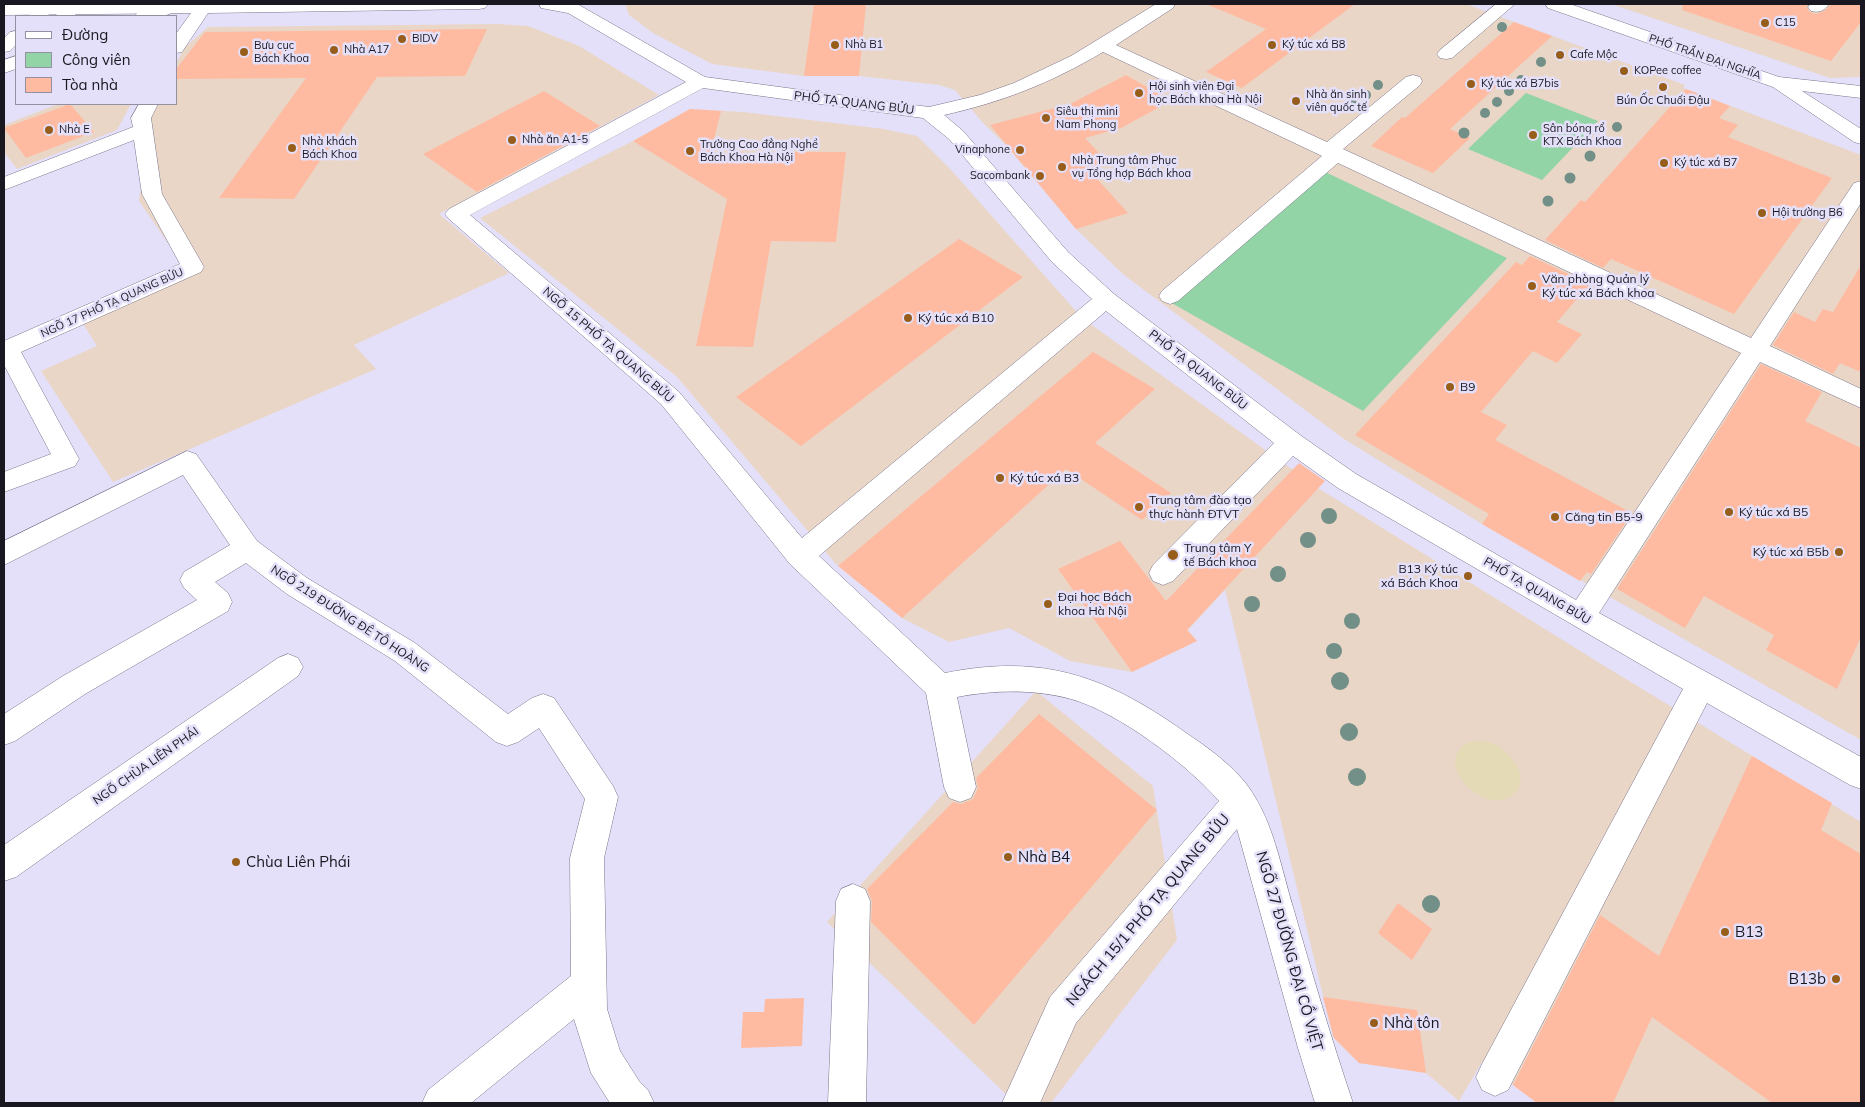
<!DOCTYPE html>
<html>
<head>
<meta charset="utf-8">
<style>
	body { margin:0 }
	#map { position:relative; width:1865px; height:1107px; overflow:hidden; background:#e5e0f9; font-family:Mulish,sans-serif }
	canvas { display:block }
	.frame { position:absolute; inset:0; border:5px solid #191720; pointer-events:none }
	.legend { position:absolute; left:15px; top:15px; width:162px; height:90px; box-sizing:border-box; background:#e5e0f9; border:1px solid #9390a2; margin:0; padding:6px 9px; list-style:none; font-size:15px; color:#191720 }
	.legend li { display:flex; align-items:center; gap:10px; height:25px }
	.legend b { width:25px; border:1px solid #9390a2 }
</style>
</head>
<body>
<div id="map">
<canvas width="1865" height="1107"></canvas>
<div class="frame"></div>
<ul class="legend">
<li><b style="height:6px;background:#fff"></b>Đường</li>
<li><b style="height:14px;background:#92d4a6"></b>Công viên</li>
<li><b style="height:14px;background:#ffbba2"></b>Tòa nhà</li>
</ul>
</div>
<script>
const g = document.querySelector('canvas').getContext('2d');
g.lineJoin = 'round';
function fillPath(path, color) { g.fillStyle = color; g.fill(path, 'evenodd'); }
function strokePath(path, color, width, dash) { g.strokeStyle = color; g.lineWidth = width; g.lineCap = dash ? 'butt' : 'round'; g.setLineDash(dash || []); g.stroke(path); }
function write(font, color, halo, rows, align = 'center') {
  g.font = font + ' Mulish,sans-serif'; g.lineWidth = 5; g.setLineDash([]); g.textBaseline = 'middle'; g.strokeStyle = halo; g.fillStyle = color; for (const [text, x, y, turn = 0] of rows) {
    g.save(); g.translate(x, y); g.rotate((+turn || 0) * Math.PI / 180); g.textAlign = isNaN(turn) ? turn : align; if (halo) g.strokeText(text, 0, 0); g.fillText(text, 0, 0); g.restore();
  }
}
fillPath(new Path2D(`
	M625,4H1466L1685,85L1683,88L1861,155V740L1482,524L1344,439L1124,275L1076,229L1004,143L984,124L955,90L939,85L859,76H804L712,64L653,33L629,15Z
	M1611,4H1861V77L1830,78Z
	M498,24L528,26L579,46L659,95L439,214L509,273L354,345L376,369L113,482L41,371L97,346L79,317L186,269L139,201L150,118L156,104H176V63L185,47L208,27Z
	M58,104H131L117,130L17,169L4,152V125Z
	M690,109L743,112L884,129L917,136L952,171L1082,318L1318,488L1598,662L1861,822V1103H1537L1482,1062L1459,1101L1426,1073L1359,1063L1333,1037L1225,590L1188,630L1197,641L1132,672L1070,661L1009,628L949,642L902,618L835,563L677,377L480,218L633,141Z
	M1036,691L1153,786L1177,940L1051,1103H1015L827,922Z`), '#e9d6c7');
fillPath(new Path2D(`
	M1526,93L1598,121L1542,180L1468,149Z
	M1323,171L1507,258L1363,411L1168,301Z`), '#92d4a6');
fillPath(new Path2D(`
	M1473,741C1480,741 1486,741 1492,743C1509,750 1533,779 1513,795C1481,818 1427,756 1473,741Z`), '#e4dab5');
fillPath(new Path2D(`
	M814,4H866L859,76H804Z
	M1206,4H1355L1242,88L1206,72L1266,29Z
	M1683,4H1809L1806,7L1810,12L1816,14L1824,11L1831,4H1861V22L1831,61L1682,10Z
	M1514,22L1552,36L1450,129L1470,138L1433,173L1371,146L1402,117L1405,118Z
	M487,29L465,76L377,77L294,199L219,198L306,78L176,79V69L205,32Z
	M1126,75L1171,101L1121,128L1085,138L1109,164L1089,170L1128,213L1076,229L990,125L1070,104Z
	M1686,89L1730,106L1719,118L1738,125L1728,137L1832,178L1734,314L1611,259L1603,268L1545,240L1581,200L1585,202Z
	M544,91L600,126L477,192L423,154Z
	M70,104L94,132L26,158L4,128Z
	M690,109L721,111L710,155L792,156L793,152H846L836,242L771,241L753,347L696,346L727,199L633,141Z
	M959,239L1023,277L801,446L736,397Z
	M1530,256L1590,284L1557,322L1582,334L1557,363L1533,351L1481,412L1507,425L1495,440L1632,513L1591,574L1587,572L1580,581L1482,524L1489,514L1355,435L1516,262L1522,265Z
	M1861,265V372L1840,363L1833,374L1773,345L1794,312L1815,322L1823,309L1833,312Z
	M1093,352L1155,389L1095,443L1171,493L1142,520L1066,469L902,618L838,566Z
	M1761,364L1822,392L1805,421L1861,448V637L1837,689L1766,650L1774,635L1704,596L1685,628L1617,589Z
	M1299,463L1325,481L1187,630L1197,641L1132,672L1058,569L1120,541L1166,601Z
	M1039,714L1157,810L974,1025L871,922L872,901L867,889L953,802L961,804L973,799L978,788L976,778Z
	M1752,756L1832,803L1821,830L1861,854V1103H1772L1652,1017L1613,1103H1537L1513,1085L1600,915L1659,956Z
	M1398,903L1432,929L1412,960L1378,933Z
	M1323,997L1417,1010L1426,1073L1359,1063L1334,1038Z
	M804,998L802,1046L741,1048L743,1012H764L765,999Z`), '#ffbba2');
const minor = new Path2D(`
	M89,4H488L485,8L479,9L208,13L182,52L176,53V34L191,13L4,15V5Z
	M539,4L579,5L705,77L929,107L980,95L1014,83L1071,56L1156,4H1175L1173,8L1116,45L1327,142L1406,77L1413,75L1420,77L1422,81L1420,85L1343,149L1751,338L1854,183L1861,181V203L1770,346L1861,389V408L1760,362L1599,613L1861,757V789L1850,785L1707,703L1508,1090L1495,1096L1482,1090L1476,1077L1482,1064L1683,689L1338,488L1293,456L1173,581L1163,585L1153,581L1149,573L1153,565L1274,443L1106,311L819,556L945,673C1045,653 1108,677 1189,735C1213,751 1241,772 1255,797C1275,830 1282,871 1293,907C1312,973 1331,1038 1353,1103H1315L1298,1048L1237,829L1076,1023L1040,1103H1002L1050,997L1219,801C1188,765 1118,712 1071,699C1034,689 994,690 957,697L976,787L971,798L960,802L949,798L944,787L926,693L790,564L661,404L449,219L445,214L449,209L686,82L568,13L541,8ZM1103,52L1322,156L1162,291L1159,296L1162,301L1170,304L1178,301L1338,163L1741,353L1576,600L1356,474L1300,435L1114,294L1068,252L963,131L944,115C1002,102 1051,83 1103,52ZM703,88L923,118L949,139L1052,262L1092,299L802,538L679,392L470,215Z
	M1496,4H1515L1452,58L1446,59L1440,58L1437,54L1440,50Z
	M1545,4H1570L1779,77L1861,86V98L1802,91L1861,129V144L1854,142L1773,87L1548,8Z
	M1811,4H1829C1824,11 1819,13 1811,11L1808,7Z
	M139,104H158L151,118L162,194L204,267L201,272L21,352L79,459L75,466L4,492V472L51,454L4,365V341L180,264L142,194L134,140L4,190V177L133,127L131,118Z
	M187,451L196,454L257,541L307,578L415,643L508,714L532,698L543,694L554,698L613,786L618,797L604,858L607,1009L620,1051L639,1081L648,1090L654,1103H610L591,1073L574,1019L471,1103H422L428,1090L571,976L570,858L585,799L539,728L518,742L507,746L496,742L395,661L287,594L246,563L215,582L228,593L232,602L228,611L85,694L15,741L4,745V714L63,676L197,600L184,588L180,580L184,572L230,545L183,475L4,565V541Z
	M288,654L298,658L303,667L298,676L16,877L4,881V845L278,658Z
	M853,884L865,889L870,901L866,1103H828L836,901L841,889Z`);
const major = new Path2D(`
	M40,4H59L47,16H28Z
	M67,4H85L74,16H55Z
	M163,4H176L179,7C170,19 148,17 135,16L138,12Z
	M16,31V45L10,51L4,52V38L10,32Z
	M16,56V69L4,73V60Z`);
strokePath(minor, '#79748a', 1);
strokePath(major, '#79748a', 1);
fillPath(minor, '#fff');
fillPath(major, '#fff');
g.fillStyle = '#728f88';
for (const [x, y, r] of [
	[1502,27,5],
	[1541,62,5],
	[1521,80,5],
	[1378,85,5],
	[1509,91,5],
	[1366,95,5],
	[1497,102,5],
	[1353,105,5],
	[1485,113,5],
	[1617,127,5],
	[1464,133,5.5],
	[1590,156,5.5],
	[1570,178,5.5],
	[1548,201,5.5],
	[1329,516,8],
	[1308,540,8],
	[1278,574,8],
	[1252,604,8],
	[1352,621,8],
	[1334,651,8],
	[1340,681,9],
	[1349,732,9],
	[1357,777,9],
	[1431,904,9]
]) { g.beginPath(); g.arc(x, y, r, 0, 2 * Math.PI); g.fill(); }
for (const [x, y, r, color] of [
	[1765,23,5,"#975d1b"],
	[402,39,5,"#975d1b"],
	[835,45,5,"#975d1b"],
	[1272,45,5,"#975d1b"],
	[334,50,5,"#975d1b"],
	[244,52,5,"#975d1b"],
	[1560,55,5,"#975d1b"],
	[1624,71,5,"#975d1b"],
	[1471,84,5,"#975d1b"],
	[1663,87,5,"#975d1b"],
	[1139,93,5,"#975d1b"],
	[1296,101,5,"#975d1b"],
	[1046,118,5,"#975d1b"],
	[49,130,5,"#975d1b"],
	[1533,135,5,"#975d1b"],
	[512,140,5,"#975d1b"],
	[292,148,5,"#975d1b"],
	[1020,150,5,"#975d1b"],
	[690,151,5,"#975d1b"],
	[1664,163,5,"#975d1b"],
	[1062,167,5,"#975d1b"],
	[1040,176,5,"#975d1b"],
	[1762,213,5,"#975d1b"],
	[1532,286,5,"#975d1b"],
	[908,318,5,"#975d1b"],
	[1450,387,5,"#975d1b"],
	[1000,478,5,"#975d1b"],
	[1139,507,5,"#975d1b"],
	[1729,512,5,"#975d1b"],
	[1555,517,5,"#975d1b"],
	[1839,552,5,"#975d1b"],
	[1173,555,6,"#975d1b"],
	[1468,576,5,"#975d1b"],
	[1048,604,5,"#975d1b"],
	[1008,857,5,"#975d1b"],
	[236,862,5,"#975d1b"],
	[1725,932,5,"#975d1b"],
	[1836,979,5,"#975d1b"],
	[1374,1023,5,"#975d1b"]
]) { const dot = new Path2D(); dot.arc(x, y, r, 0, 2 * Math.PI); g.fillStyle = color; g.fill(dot); strokePath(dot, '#e5e0f9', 2); }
write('11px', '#191720', '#e5e0f9', [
	["C15",1775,23],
	["BIDV",412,39],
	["Nhà B1",845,45],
	["Ký túc xá B8",1282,45],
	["Bưu cục",254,46],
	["Bách Khoa",254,59],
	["Nhà A17",344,50],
	["Cafe Mộc",1570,55],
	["KOPee coffee",1634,71],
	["Ký túc xá B7bis",1481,84],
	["Hội sinh viên Đại",1149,87],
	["học Bách khoa Hà Nội",1149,100],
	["Nhà ăn sinh",1306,95],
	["viên quốc tế",1306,108],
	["Bún Ốc Chuối Đậu",1663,101,"center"],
	["Siêu thị mini",1056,112],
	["Nam Phong",1056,125],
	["Sân bóng rổ",1543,129],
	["KTX Bách Khoa",1543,142],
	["Nhà E",59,130],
	["Nhà ăn A1-5",522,140],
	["Nhà khách",302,142],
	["Bách Khoa",302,155],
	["Trường Cao đẳng Nghề",700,145],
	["Bách Khoa Hà Nội",700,158],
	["Vinaphone",1010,150,"right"],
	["Nhà Trung tâm Phục",1072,161],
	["vụ Tổng hợp Bách khoa",1072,174],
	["Ký túc xá B7",1674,163],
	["Sacombank",1030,176,"right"],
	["Hội trường B6",1772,213]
], 'left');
write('11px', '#191720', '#e5e0f9', [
	["PHỐ TRẦN ĐẠI NGHĨA",1705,57,19],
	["NGÕ 17 PHỐ TẠ QUANG BỬU",112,303,-24]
]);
write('12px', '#191720', '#e5e0f9', [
	["PHỐ TẠ QUANG BỬU",854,103,7],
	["NGÕ 15 PHỐ TẠ QUANG BỬU",608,345,41],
	["PHỐ TẠ QUANG BỬU",1198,370,38],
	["PHỐ TẠ QUANG BỬU",1537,591,30],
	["NGÕ 219 ĐƯỜNG ĐÊ TÔ HOÀNG",350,619,33],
	["NGÕ CHÙA LIÊN PHÁI",146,766,-35]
]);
write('12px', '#191720', '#e5e0f9', [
	["Văn phòng Quản lý",1542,279],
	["Ký túc xá Bách khoa",1542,293],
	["Ký túc xá B10",918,318],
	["B9",1460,387],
	["Ký túc xá B3",1010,478],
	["Trung tâm đào tạo",1149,500],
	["thực hành ĐTVT",1149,514],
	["Ký túc xá B5",1739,512],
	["Căng tin B5-9",1565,517],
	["Trung tâm Y",1184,548],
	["tế Bách khoa",1184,562],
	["Ký túc xá B5b",1829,552,"right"],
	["B13 Ký túc",1458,569,"right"],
	["xá Bách Khoa",1458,583,"right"],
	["Đại học Bách",1058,597],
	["khoa Hà Nội",1058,611]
], 'left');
write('15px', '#191720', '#e5e0f9', [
	["Nhà B4",1018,857],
	["Chùa Liên Phái",246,862],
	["B13",1735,932],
	["B13b",1826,979,"right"],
	["Nhà tôn",1384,1023]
], 'left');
write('15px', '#191720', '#e5e0f9', [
	["NGÁCH 15/1 PHỐ TẠ QUANG BỬU",1148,910,-50],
	["NGÕ 27 ĐƯỜNG ĐẠI CỒ VIỆT",1289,951,74]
]);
</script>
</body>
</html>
